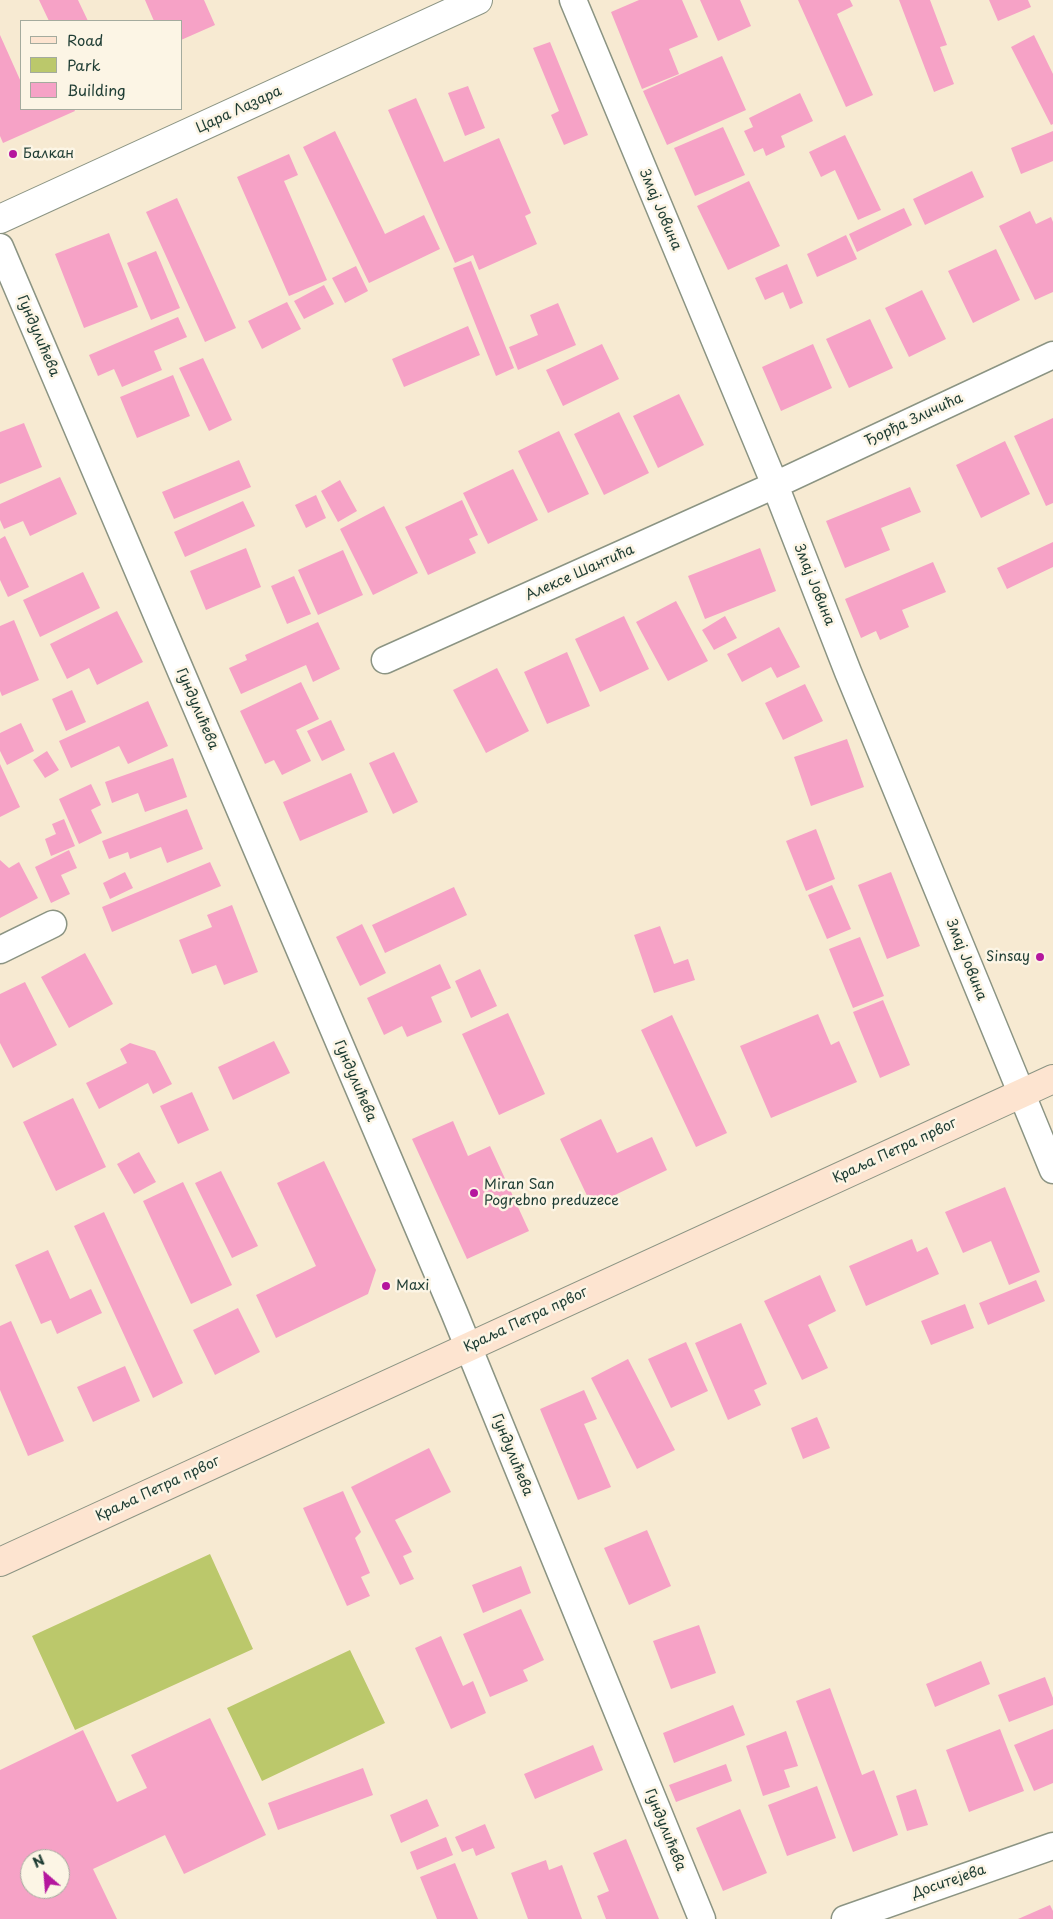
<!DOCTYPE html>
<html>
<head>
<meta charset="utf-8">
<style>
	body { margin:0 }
	#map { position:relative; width:1053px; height:1919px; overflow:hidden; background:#f7ead2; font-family:"Playpen Sans",sans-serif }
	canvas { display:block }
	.legend { position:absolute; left:20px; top:20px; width:162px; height:90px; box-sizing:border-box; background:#fcf5e5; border:1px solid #a4ab9e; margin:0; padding:6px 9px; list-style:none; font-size:15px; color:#1f3d34 }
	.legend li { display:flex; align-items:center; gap:10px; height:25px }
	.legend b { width:25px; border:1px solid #a4ab9e }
	.north { position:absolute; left:20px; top:1849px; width:50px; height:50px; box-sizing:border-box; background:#fcf5e5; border:1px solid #a4ab9e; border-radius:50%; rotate:333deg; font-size:14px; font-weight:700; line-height:20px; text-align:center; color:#1f3d34 }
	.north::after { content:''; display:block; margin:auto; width:18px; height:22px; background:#b5179e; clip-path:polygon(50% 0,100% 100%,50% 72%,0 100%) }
</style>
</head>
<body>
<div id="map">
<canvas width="1053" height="1919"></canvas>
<ul class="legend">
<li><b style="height:6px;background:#fde4d0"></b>Road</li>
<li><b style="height:14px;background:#bbc86b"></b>Park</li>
<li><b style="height:14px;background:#f6a2c6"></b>Building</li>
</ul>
<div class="north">N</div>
</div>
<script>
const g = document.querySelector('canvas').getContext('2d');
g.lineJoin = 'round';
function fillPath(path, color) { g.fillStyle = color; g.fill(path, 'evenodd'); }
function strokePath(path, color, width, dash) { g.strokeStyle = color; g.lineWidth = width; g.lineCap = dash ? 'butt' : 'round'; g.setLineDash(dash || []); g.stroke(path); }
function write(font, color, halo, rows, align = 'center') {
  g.font = font + ' "Playpen Sans",sans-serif'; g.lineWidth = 5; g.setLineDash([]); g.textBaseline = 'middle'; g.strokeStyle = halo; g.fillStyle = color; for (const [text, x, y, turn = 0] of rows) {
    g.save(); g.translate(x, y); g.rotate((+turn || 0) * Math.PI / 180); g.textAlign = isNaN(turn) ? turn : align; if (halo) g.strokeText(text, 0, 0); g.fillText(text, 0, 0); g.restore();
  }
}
fillPath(new Path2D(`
	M210,1554L253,1649L75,1730L32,1636Z
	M350,1650L385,1723L262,1781L227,1708Z`), '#bbc86b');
fillPath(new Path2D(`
	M39,0H78L88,21H49Z
	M145,0H204L215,25L181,40V21H154Z
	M639,0H682L698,37L669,49L679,74L642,89L611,12Z
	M700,0H740L751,26L718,41Z
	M798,0H850L853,6L837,14L873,95L846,107Z
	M899,0H930L947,45L940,47L954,84L934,92Z
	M989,0H1028L1031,7L998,21Z
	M0,35L21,82V109H74L75,111L3,143L0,136Z
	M1034,35L1053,74V124L1051,125L1011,47Z
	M550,42L588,135L564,145L551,115L559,111L533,48Z
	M722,56L746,110L667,145L643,91Z
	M468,86L485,128L465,136L448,93Z
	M800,93L813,121L781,136L785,147L766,156L763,148L754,152L744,131L753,127L749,118Z
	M416,98L444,162L499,138L531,213L525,216L537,244L479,270L473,255L455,263L388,110Z
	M723,127L745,175L695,196L674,148Z
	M335,131L385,234L424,215L440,249L369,283L303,147Z
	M1053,131V161L1021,174L1011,148Z
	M845,135L881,210L858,220L835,170L821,177L809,152Z
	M289,154L298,175L284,181L327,280L289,296L237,177Z
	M972,171L984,197L925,225L913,199Z
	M749,181L780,246L728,270L697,206Z
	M177,198L236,328L205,342L146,212Z
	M904,208L912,225L857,252L849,234Z
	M1030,211L1036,224L1051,217L1053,222V292L1035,300L999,226Z
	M109,233L138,307L84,328L55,254Z
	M846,235L857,259L817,277L807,254Z
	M996,249L1020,300L973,323L948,271Z
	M156,251L180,308L151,320L127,263Z
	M471,261L514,368L496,376L453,268Z
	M787,264L803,303L790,309L783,292L765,300L755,278Z
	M356,266L368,291L345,303L332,278Z
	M324,285L334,304L304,319L294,301Z
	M922,290L946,339L909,357L885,308Z
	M287,302L301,329L262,349L248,321Z
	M558,303L576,345L518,370L509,347L538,335L530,315Z
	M178,317L187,337L154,351L162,370L122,387L114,369L98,376L89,355Z
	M870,319L893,368L849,388L826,339Z
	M468,326L480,355L404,387L392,359Z
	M602,344L619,379L563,406L546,370Z
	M813,344L832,388L781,411L762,367Z
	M203,358L232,420L209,431L179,368Z
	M173,375L190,416L137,438L120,397Z
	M679,394L704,445L658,468L633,416Z
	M619,412L649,473L604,495L574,434Z
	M1053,418V503L1046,506L1014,436Z
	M24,423L42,467L0,484V432Z
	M559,431L589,494L548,513L518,451Z
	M1005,441L1030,494L981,518L956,465Z
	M239,460L251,487L174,519L162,492Z
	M513,469L538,520L488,544L463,493Z
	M60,477L77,514L30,536L23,521L4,529L0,520V504Z
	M340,480L357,511L338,522L321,491Z
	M910,487L921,512L881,528L890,550L845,568L826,521Z
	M316,495L326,518L306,528L295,505Z
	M462,500L478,535L469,539L476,553L428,575L405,527Z
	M243,501L255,526L185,557L174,532Z
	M384,506L418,573L373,595L340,529Z
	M5,536L29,587L8,597L0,580V539Z
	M1053,542V567L1007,589L997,568Z
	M246,548L261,587L206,610L190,571Z
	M760,548L776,591L705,619L688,576Z
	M343,550L363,595L318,615L298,570Z
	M933,562L946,592L902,610L909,627L880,640L876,631L861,638L845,599Z
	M83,572L100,608L40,637L23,600Z
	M294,576L311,614L287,624L271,586Z
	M676,601L708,661L668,681L636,622Z
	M117,611L143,662L97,685L89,668L67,679L50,644Z
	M624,616L649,669L600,692L575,639Z
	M725,616L737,638L714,650L702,630Z
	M14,620L39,680L2,696L0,691V626Z
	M318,622L340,669L313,682L306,665L241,694L229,668L247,660L245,655Z
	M779,627L800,667L777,678L771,667L742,682L727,654Z
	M567,652L590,706L547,724L524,672Z
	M497,668L529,731L486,753L453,690Z
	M301,682L319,719L296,730L311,761L282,775L274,760L265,764L240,711Z
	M805,684L823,721L783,740L765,703Z
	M72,690L86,722L66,731L52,699Z
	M148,701L168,746L128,764L119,746L71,768L59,741Z
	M331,720L345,750L322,761L307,731Z
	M21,723L34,751L7,765L0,751V733Z
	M847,739L864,787L811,806L794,757Z
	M47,751L59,770L45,778L33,760Z
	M394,752L418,802L393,814L369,763Z
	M173,758L187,797L145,812L138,793L112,803L105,782Z
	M0,764L20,807L0,817Z
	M351,773L368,812L300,841L283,802Z
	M91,784L101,805L91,810L102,833L79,844L59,799Z
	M187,809L203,849L167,863L161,847L130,859L128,852L109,859L102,841Z
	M64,819L75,846L51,856L45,839L56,834L52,824Z
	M816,829L835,879L806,891L786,841Z
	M69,850L77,868L61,875L70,894L51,903L35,867Z
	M0,860L9,868L19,862L38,898L0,918Z
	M210,862L221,886L112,932L102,907Z
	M125,872L133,888L110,899L103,883Z
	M891,872L920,946L887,959L858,885Z
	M832,885L851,929L827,939L808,895Z
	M454,887L467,915L385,953L372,925Z
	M232,905L258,972L224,985L216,965L192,974L179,940L212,927L207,915Z
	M362,924L386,973L360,986L336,937Z
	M660,926L674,964L688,959L695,980L654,993L634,935Z
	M860,937L884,996L853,1008L829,949Z
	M85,953L113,1004L69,1028L41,977Z
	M440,964L451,988L431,997L442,1022L407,1037L402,1026L384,1035L367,998Z
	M480,969L497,1006L471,1018L455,981Z
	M25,982L57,1045L13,1068L0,1043V994Z
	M883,1000L910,1065L880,1078L853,1012Z
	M508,1013L545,1094L499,1115L462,1034Z
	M818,1014L831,1045L839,1041L857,1082L771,1118L740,1046Z
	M672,1015L727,1133L696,1147L641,1030Z
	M274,1041L290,1073L233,1100L218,1067Z
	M130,1043L155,1051L172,1084L153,1094L148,1083L99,1109L86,1083L127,1063L120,1049Z
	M192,1092L209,1130L178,1144L160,1106Z
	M73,1098L106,1167L56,1191L23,1122Z
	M601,1119L617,1153L652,1137L667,1170L592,1206L560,1139Z
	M453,1121L468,1156L490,1146L529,1231L467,1259L412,1139Z
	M139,1152L156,1182L134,1194L117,1164Z
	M324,1161L376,1270L368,1294L276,1338L256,1295L316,1266L277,1183Z
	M221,1171L258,1246L232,1258L195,1183Z
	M183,1182L232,1285L191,1304L143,1201Z
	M1005,1187L1040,1272L1009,1285L991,1241L963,1253L945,1212Z
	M104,1212L183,1383L153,1398L74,1226Z
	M912,1239L917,1252L927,1247L939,1274L866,1306L849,1266Z
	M48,1250L70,1299L91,1289L102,1313L57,1334L51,1320L41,1324L15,1265Z
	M820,1275L836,1311L808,1325L828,1368L802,1380L764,1301Z
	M1036,1280L1045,1301L988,1325L979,1303Z
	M965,1304L974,1328L931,1345L921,1321Z
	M238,1308L260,1352L215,1375L193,1330Z
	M11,1321L64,1441L28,1456L0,1390V1326Z
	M741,1323L767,1384L754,1390L761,1405L728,1420L695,1343Z
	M686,1342L708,1391L671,1408L648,1359Z
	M628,1359L675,1450L637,1469L591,1378Z
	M125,1366L140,1401L93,1422L77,1387Z
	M584,1390L597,1419L584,1424L611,1487L578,1500L540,1409Z
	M817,1417L830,1448L803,1459L791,1428Z
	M429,1448L451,1492L395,1520L412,1552L403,1556L414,1579L400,1585L351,1487Z
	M343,1491L361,1532L355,1538L370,1573L361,1577L370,1596L347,1606L303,1508Z
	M647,1530L671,1586L629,1605L604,1548Z
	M521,1566L531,1593L483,1613L472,1585Z
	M521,1609L544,1660L523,1670L528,1681L490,1697L463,1634Z
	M699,1625L716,1673L671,1689L653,1641Z
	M441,1636L463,1686L473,1681L486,1713L451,1729L415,1648Z
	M981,1661L990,1684L935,1707L926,1684Z
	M1045,1677L1053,1698V1705L1009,1722L998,1695Z
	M830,1688L862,1775L874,1770L898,1835L853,1852L796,1701Z
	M733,1705L745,1735L674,1763L663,1733Z
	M210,1718L266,1835L184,1874L165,1835L93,1869L117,1919H0V1770L83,1730L117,1802L147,1788L131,1755ZM30,1859H60V1889H30Z
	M1000,1729L1024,1791L969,1812L946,1750Z
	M1053,1729V1783L1034,1791L1014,1745Z
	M786,1731L798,1766L784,1770L790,1787L763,1796L746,1746Z
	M593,1745L603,1770L535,1799L524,1774Z
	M726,1764L732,1781L676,1802L669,1785Z
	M363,1768L373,1795L278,1830L268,1803Z
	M817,1786L836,1838L787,1856L768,1805Z
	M916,1789L928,1825L907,1831L896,1796Z
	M427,1799L439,1826L401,1843L390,1815Z
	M740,1809L767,1873L723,1891L696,1828Z
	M485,1824L495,1848L476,1856L473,1848L462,1852L455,1837Z
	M446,1837L453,1855L417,1870L410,1852Z
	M626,1839L659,1919H606L597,1896L609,1891L593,1853Z
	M546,1860L549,1870L562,1865L582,1919H528L511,1873Z
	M455,1863L478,1919H437L420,1877Z
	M1050,1905L1053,1911V1919H1018Z`), '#f6a2c6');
const minor = new Path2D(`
	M573,0L775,485L848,672L1053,1170
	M0,247L454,1312L702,1919
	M385,660L775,485L1053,355
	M0,950L53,924
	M845,1919L1053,1846`);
const tertiary = new Path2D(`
	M0,219L478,0`);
const secondary = new Path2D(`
	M0,1562L1053,1079`);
strokePath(minor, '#8b9483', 29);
strokePath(tertiary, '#8b9483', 30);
strokePath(secondary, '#8b9483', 30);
strokePath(minor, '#fff', 26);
strokePath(tertiary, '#fff', 28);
strokePath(secondary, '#fde4d0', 28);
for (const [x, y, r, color] of [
	[13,154,5,"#b5179e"],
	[1040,957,5,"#b5179e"],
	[474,1193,5,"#b5179e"],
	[386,1286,5,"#b5179e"]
]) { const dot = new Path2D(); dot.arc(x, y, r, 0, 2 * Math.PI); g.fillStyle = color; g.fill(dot); strokePath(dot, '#fcf5e5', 2); }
write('14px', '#1f3d34', '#fcf5e5', [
	["Цара Лазара",239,110,-25],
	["Змај Јовина",660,210,67],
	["Гундулићева",38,336,67],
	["Ђорђа Зличића",914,420,-25],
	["Алексе Шантића",580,573,-24],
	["Змај Јовина",814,585,68],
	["Гундулићева",197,709,67],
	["Змај Јовина",966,960,68],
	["Гундулићева",355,1081,67],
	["Краља Петра првог",895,1151,-25],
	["Краља Петра првог",526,1320,-25],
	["Гундулићева",512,1455,68],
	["Краља Петра првог",158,1489,-25],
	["Гундулићева",665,1830,68],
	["Доситејева",949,1882,-19]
]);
write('14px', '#1f3d34', '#fcf5e5', [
	["Балкан",23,154],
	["Sinsay",1030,957,"right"],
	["Miran San",484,1185],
	["Pogrebno preduzece",484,1201],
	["Maxi",396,1286]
], 'left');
</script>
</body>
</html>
